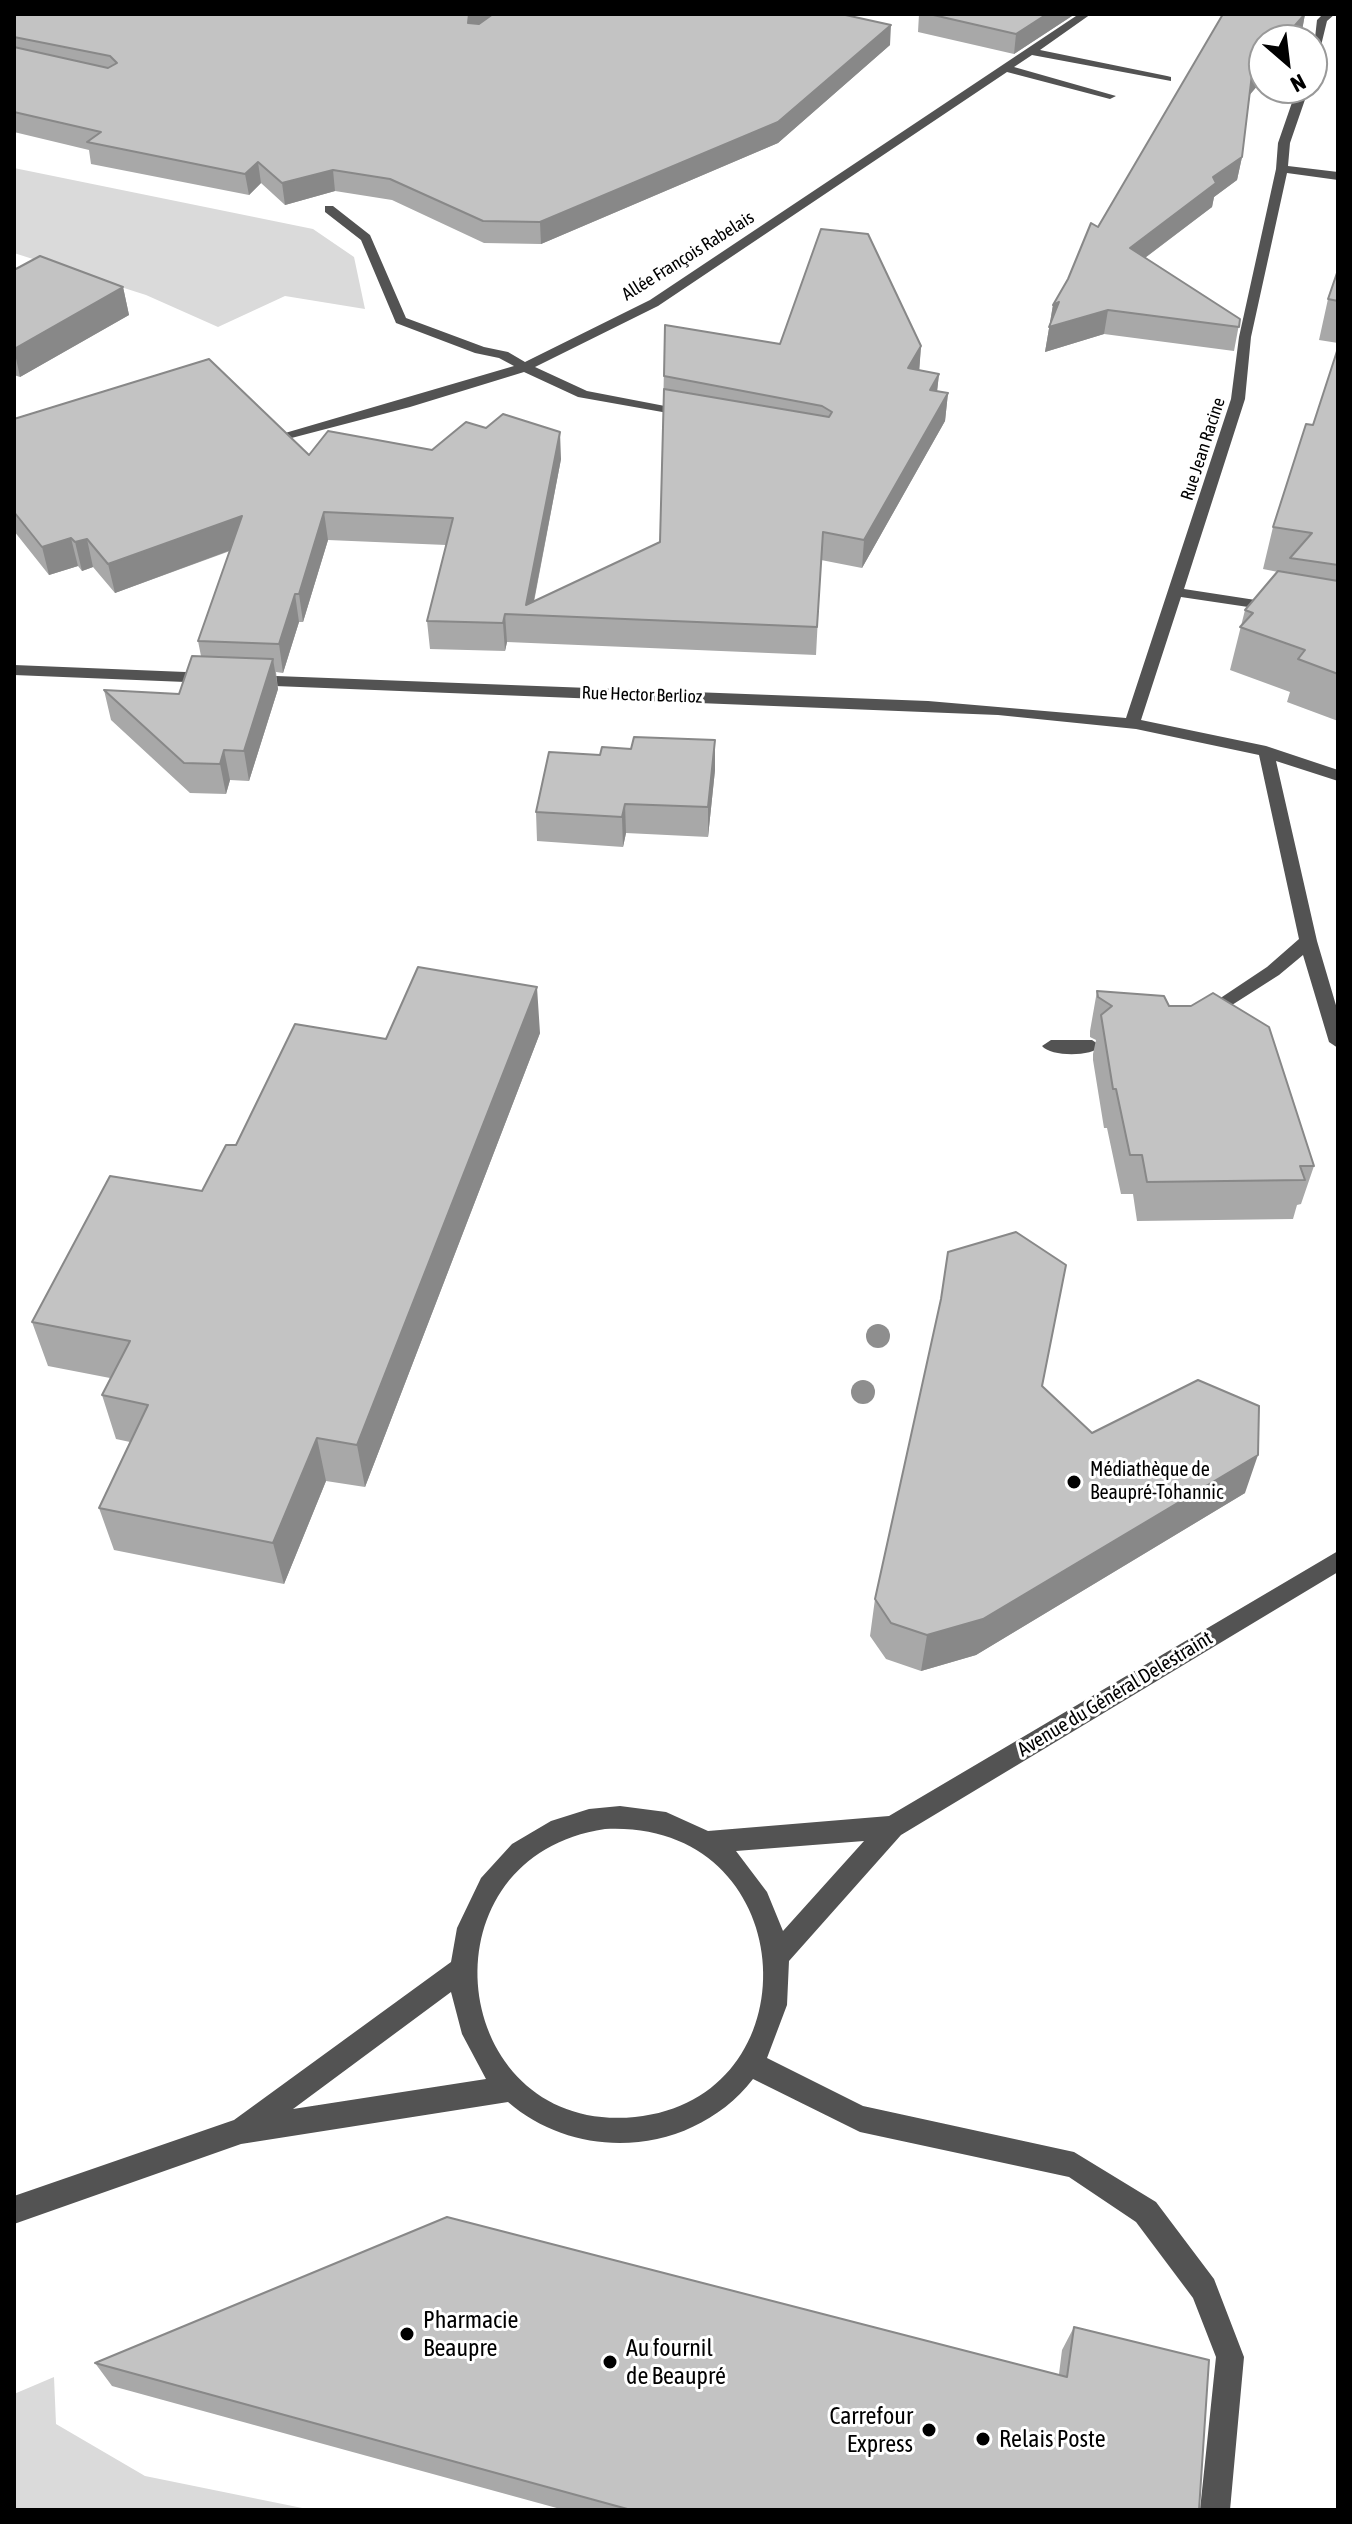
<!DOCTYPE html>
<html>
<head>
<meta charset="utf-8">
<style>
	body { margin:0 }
	#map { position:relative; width:1352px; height:2524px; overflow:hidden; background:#fff; font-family:"Asap Condensed",sans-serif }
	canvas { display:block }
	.frame { position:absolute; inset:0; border:16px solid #000; pointer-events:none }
	.north { position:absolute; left:1248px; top:24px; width:80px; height:80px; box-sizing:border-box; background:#fff; border:2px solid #999; border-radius:50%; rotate:152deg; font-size:22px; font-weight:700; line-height:32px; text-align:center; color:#000 }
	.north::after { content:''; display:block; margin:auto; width:28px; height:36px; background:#000; clip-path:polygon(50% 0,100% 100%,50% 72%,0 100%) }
</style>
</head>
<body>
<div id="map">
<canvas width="1352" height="2524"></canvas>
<div class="frame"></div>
<div class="north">N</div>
</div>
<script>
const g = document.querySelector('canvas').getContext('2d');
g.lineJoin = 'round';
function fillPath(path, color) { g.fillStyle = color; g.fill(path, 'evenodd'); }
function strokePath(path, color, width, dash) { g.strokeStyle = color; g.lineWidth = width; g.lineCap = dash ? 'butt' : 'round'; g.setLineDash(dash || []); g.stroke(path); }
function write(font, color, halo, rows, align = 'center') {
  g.font = font + ' "Asap Condensed",sans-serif'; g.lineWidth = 6; g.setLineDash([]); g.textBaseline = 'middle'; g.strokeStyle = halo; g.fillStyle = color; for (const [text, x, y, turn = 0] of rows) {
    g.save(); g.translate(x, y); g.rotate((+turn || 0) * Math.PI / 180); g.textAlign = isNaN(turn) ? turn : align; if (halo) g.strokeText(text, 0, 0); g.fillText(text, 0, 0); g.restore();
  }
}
fillPath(new Path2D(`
	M14,168L313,229L354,257L365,309L285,296L218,327L146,295L14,253Z
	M54,2377L56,2424L145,2476L312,2510H14V2394Z`), '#dadada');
fillPath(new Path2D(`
	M1079,14H1091L1040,50L1167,76L1171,77V81L1032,55L1014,67L1116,96L1110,99L1007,72L658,306L535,367L587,391L696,412V418L578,397L524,372L410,407L280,441L268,438L514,366L499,358L475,353L396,323L361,240L325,212V206H333L370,235L406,318L484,347L508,352L525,362L650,300Z
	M1323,14H1335L1327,21L1317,62L1312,65L1317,20Z
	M1297,88H1309L1290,143L1288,166L1338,172V180L1287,173L1251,337L1245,399L1184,589L1275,603L1282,607L1275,611L1181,597L1141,720L1266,746L1338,770V781L1276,761L1317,941L1338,1012V1048L1329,1042L1303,955L1279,975L1210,1019H1198L1195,1015L1267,967L1299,939L1259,755L1136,729L998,715L250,685L242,680L250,675L928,701L1126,718L1231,399L1239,337L1276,169L1278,143Z
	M14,665L210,673L218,678L210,683L14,675Z
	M1051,1040H1092L1101,1046C1092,1057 1051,1057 1042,1046Z
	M1338,1551V1572L901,1835L789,1961L787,2005L767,2058L863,2106L1074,2152L1156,2202L1214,2279L1244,2357L1230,2510H1200L1216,2357L1193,2298L1136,2222L1069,2177L860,2132L753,2079C694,2155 580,2164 508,2102L241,2144L14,2224V2196L234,2120L451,1962L457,1928L481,1878L512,1844L551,1821L589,1809L620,1806L666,1812L708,1831L889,1816ZM605,1829C803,1819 818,2099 635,2117C448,2135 415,1857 605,1829ZM864,1841L783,1931L767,1892L736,1851ZM451,1992L462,2034L486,2079L293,2109Z`), '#535353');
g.fillStyle = '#8e8e8e';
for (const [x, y] of [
	[878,1336],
	[863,1392]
]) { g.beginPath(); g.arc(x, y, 12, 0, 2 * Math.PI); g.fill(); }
fillPath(new Path2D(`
	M14,14L890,45L778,143L541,244L484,243L392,200L335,191L285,205L261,183L249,195L91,164L89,150L14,132Z
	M919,14H1075L1014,54L918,32Z
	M1223,14H1305L1301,36L1297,40H1264V78L1250,94L1242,157L1237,180L1214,197L1212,207L1145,258L1240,319L1234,351L1104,334L1045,352L1053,305L1068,279L1091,223L1098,227Z
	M14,270L123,287L129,315L20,377L14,375Z
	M1338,270V343L1319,340L1328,299Z
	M665,325L780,344L921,346L919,370L939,374L937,391L948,393L945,421L862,568L821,560L816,655L507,642L505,651L430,649L427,621L446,545L328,540L303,622H299L283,673L276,672L278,689L249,781L230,780L226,794L190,793L111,720L104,690L179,694L201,656L198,641L230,551L115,593L93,567L82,571L78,566L49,575L14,531V419L309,455L432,450L561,459L534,602L660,542Z
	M1338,349V721L1287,702L1290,692L1230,670L1245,610L1278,572L1263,569L1273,527L1313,425Z
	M715,740V770L708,837L626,833L623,847L537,841L536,812L600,755L631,749Z
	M1097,991L1169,1006L1314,1166L1301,1204L1297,1205L1293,1219L1137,1221L1133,1194H1121L1107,1128H1104L1093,1060V1054L1096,1040L1090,1037V1031Z
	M540,1033L365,1487L326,1481L284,1584L114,1550L99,1508L130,1442L116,1439L102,1395L110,1378L48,1366L32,1322L202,1191L236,1145L386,1039Z
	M1042,1386L1092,1433L1245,1493L976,1655L921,1671L886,1659L870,1636L875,1599Z
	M1074,2327L1199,2510H564L112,2386L95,2363L1059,2374L1062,2350Z`), '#a8a8a8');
fillPath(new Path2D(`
	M469,14H502L470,34L468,23Z
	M1047,14H1075L1014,54L1016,34Z
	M1305,14L1301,36L1297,40H1282Z
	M891,25L890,45L778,143L541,244L540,222Z
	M1264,60V78L1248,97L1252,74Z
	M1242,157L1237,180L1214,197L1212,207L1126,272L1130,248L1213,177Z
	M258,162L261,183L249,195L245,174Z
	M333,170L335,191L285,205L282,183Z
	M123,287L129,315L20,377L14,349Z
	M1059,302L1108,310L1104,334L1045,352L1053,305Z
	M921,346L919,374L908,368Z
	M939,374L936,401L930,390Z
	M948,393L945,421L862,568L864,540Z
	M560,432L561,459L531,615L526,605Z
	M324,512L328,540L303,622L299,594Z
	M242,516L247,544L115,593L108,564Z
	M71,538L78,566L49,575L42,547Z
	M87,539L93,567L82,571L75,542Z
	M295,594L299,622L283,673L279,644Z
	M505,614L507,642L505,651L503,623Z
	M273,659L278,689L249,781L244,751Z
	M715,740V770L708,837V807Z
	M224,750L230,780L226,794L220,764Z
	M625,804L626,833L623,847L622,817Z
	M537,987L540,1033L365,1487L357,1445Z
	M317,1438L326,1481L284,1584L273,1543Z
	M1258,1455L1245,1493L976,1655L921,1671L927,1635Z`), '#888');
const building = new Path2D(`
	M14,14H469L468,23L479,24L493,14H841L891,25L778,122L540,222L483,221L390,179L333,170L282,183L258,162L245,174L87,142L101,132L14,112V47L108,68L117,63L110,56L14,37Z
	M929,14H1047L1016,34Z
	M1223,14H1305L1282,40H1264V60L1252,74L1242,157L1213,177L1216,183L1130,248L1240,319L1239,327L1108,310L1049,327L1059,302L1053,305L1068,279L1091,223L1098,227Z
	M821,229L868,234L921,346L908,368L939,374L930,390L948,393L864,540L823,532L817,627L505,614L503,623L427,621L453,518L324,512L299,594H295L279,644L198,641L242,516L108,564L87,539L75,542L71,538L42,547L14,512V419L209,359L309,455L328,431L432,450L466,422L486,428L503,414L560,432L526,605L660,542L664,389L829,417L832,412L822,406L664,376L665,325L780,344Z
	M40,256L123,287L14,349V270Z
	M1338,270V301L1328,299Z
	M1338,348V565L1290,558L1312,533L1273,527L1306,424L1313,425Z
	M1278,571L1338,581V674L1298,659L1305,650L1240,627L1253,613L1245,610Z
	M192,656L273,659L244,751L224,750L220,764L184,763L104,690L179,694Z
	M634,737L715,740L708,807L625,804L622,817L536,812L549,752L600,755L602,747L631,749Z
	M418,967L537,987L357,1445L317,1438L273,1543L99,1508L148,1405L102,1395L130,1341L32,1322L110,1176L202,1191L226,1145H236L295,1024L386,1039Z
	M1097,991L1164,996L1169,1006H1191L1213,993L1269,1027L1314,1166H1300L1305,1180L1147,1182L1142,1155H1130L1116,1089H1113L1101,1015L1112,1006L1098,997Z
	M1016,1232L1066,1265L1042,1386L1092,1433L1198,1380L1259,1406L1258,1455L983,1619L927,1635L891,1623L875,1599L941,1299L948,1252Z
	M447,2217L1067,2377L1074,2327L1209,2360L1199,2510H631L95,2363Z`);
fillPath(building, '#c3c3c3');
strokePath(building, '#888', 2);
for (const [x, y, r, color] of [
	[1074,1482,8,"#000"],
	[407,2334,8,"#000"],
	[610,2362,8,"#000"],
	[929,2430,8,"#000"],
	[983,2439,8,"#000"]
]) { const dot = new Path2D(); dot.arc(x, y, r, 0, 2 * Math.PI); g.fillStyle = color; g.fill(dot); strokePath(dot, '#fff', 3); }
write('18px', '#000', '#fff', [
	["Allée François Rabelais",688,256,-32],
	["Rue Jean Racine",1203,449,-72],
	["Rue Hector Berlioz",642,695,2]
]);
write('20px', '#000', '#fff', [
	["Médiathèque de",1090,1470],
	["Beaupré-Tohannic",1090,1493]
], 'left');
write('20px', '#000', '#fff', [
	["Avenue du Général Delestraint",1115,1694,-31]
]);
write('24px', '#000', '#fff', [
	["Pharmacie",423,2320],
	["Beaupre",423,2348],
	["Au fournil",626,2348],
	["de Beaupré",626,2376],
	["Carrefour",913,2416,"right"],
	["Express",913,2444,"right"],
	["Relais Poste",999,2439]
], 'left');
</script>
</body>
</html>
